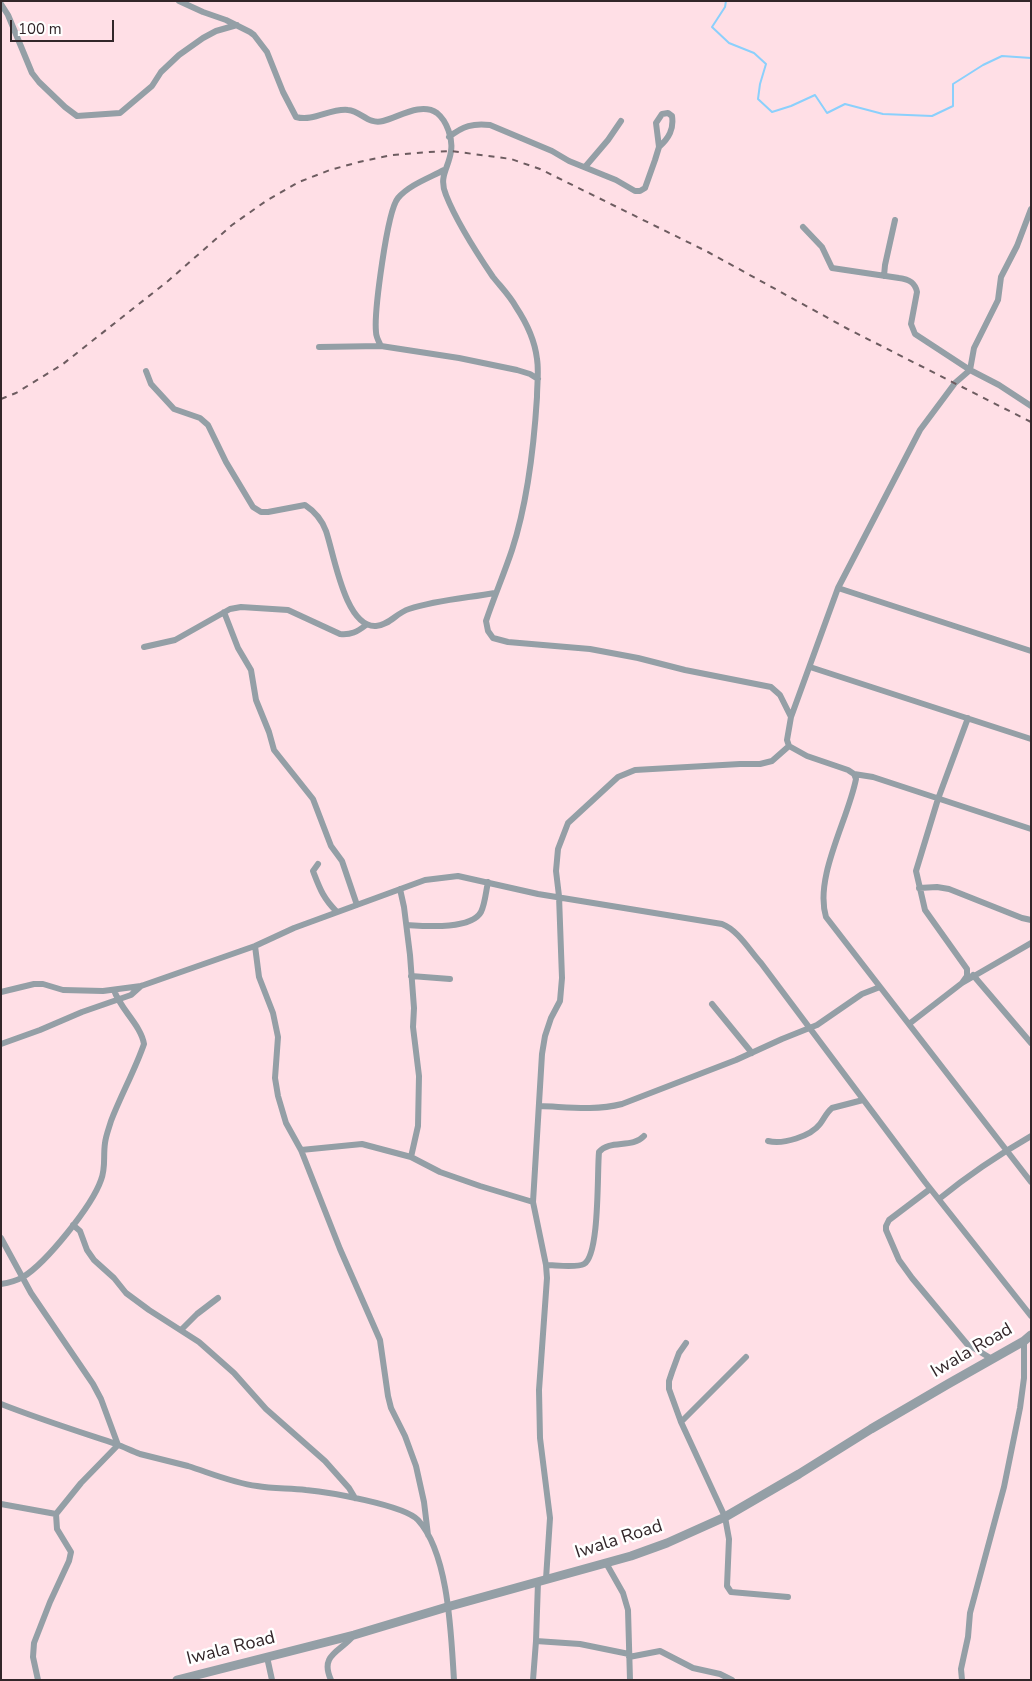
<!DOCTYPE html>
<html>
<head>
<meta charset="utf-8">
<style>
	body { margin:0 }
	#map { position:relative; width:1032px; height:1681px; overflow:hidden; background:#ffdfe6; font-family:"Nunito Sans",sans-serif }
	canvas { display:block }
	.frame { position:absolute; inset:0; border:2px solid #322629; pointer-events:none }
	.scale { position:absolute; left:10px; top:20px; width:104px; height:22px; box-sizing:border-box; border:2px solid #322629; border-top:0; padding-left:6px; font-size:15px; line-height:18px; white-space:nowrap; color:#322629; -webkit-text-stroke:4px #fff; paint-order:stroke }
</style>
</head>
<body>
<div id="map">
<canvas width="1032" height="1681"></canvas>
<div class="frame"></div>
<div class="scale">100 m</div>
</div>
<script>
const g = document.querySelector('canvas').getContext('2d');
g.lineJoin = 'round';
function strokePath(path, color, width, dash) { g.strokeStyle = color; g.lineWidth = width; g.lineCap = dash ? 'butt' : 'round'; g.setLineDash(dash || []); g.stroke(path); }
function write(font, color, halo, rows, align = 'center') {
  g.font = font + ' "Nunito Sans",sans-serif'; g.lineWidth = 5; g.setLineDash([]); g.textBaseline = 'middle'; g.strokeStyle = halo; g.fillStyle = color; for (const [text, x, y, turn = 0] of rows) {
    g.save(); g.translate(x, y); g.rotate((+turn || 0) * Math.PI / 180); g.textAlign = isNaN(turn) ? turn : align; if (halo) g.strokeText(text, 0, 0); g.fillText(text, 0, 0); g.restore();
  }
}
strokePath(new Path2D(`
	M726,1L725,7L712,27L729,43L754,53L766,64L760,84L758,99L772,112L791,106L815,95L827,113L845,104L883,114L932,116L953,106V84L983,65L1002,56L1031,58`), '#8bd0fc', 2);
strokePath(new Path2D(`
	M179,1L203,12L226,20L250,32L254,35L267,52L283,92L296,117C314,122 330,108 348,110C361,111 368,125 383,121C399,117 421,102 437,113C447,121 453,139 451,151C449,168 438,176 446,195C457,223 476,252 493,277C501,287 510,296 516,307C526,322 535,342 537,359C539,371 537,385 537,397C534,445 527,504 512,550C504,574 494,597 486,621L488,631L493,638L508,642L590,649L638,658L685,670L771,687L780,695L791,717L787,740L789,746L807,756L848,770L854,774L856,779C848,820 814,877 826,917L1031,1182
	M1,4L8,15L32,73L39,82L65,107L77,116L120,113L152,86L161,72L179,55L203,38L216,31L237,25
	M449,137C463,126 473,123 490,125L552,151L569,161L616,180L635,191H640L645,188L655,160L659,147L656,123L662,114L668,113L672,116C674,129 669,138 659,147
	M585,167L608,140L621,121
	M803,227L822,247L832,268L899,278C908,279 915,282 917,292L911,324L915,334L970,370L999,385L1031,406
	M884,276L885,265L895,220
	M381,346C379,342 376,337 376,332C374,313 387,211 398,198C409,185 429,178 444,170
	M319,347L381,346L459,358L517,370L530,374L538,379
	M146,371L151,384L174,409L200,418L208,425L226,462L253,507L261,512H268L305,505C314,511 322,520 326,531C334,554 345,628 376,626C390,625 396,613 409,609C437,600 467,598 495,593
	M838,588L1031,651
	M224,612L238,648L251,670L256,700L269,732L274,750L313,799L331,846L342,861L357,905
	M144,647L175,640L230,609L241,607L288,610L340,634C351,635 357,632 366,625
	M810,667L1031,739
	M791,717L838,588L920,430L955,383L970,370L974,348L998,300L1001,277L1017,246L1031,209
	M854,774L873,777L1031,829
	M318,864L313,871C320,889 323,898 337,912
	M919,888L937,887L949,889L1022,918L1031,920
	M400,889L404,907L410,955L414,1008L413,1027L419,1076L418,1126L411,1157
	M407,925C424,926 471,930 481,912C485,904 486,891 488,882
	M255,946L259,977L273,1013L278,1037L275,1078L278,1096L286,1123L301,1150L340,1249L380,1340L388,1396L391,1408L405,1436L416,1466L424,1502L428,1535
	M973,975L1031,1043
	M411,976L450,979
	M962,983L967,976V969L925,910L916,871L938,799L968,718
	M1,992L34,984H43L63,990L103,991L141,986L255,946L294,928L425,880L458,876L538,894L722,924C738,930 750,951 761,963L925,1182L1031,1316
	M712,1004L752,1053
	M909,1024L962,983L1031,943
	M1,1044L40,1030L82,1012L131,995L141,986
	M540,1106C568,1107 594,1111 622,1104L736,1060L782,1039L817,1025L862,994L880,987
	M768,1141C783,1145 811,1136 820,1124C824,1119 826,1113 832,1108L863,1100
	M301,1150L362,1144L411,1157L440,1172L480,1186L533,1202
	M930,1189L889,1220L886,1226V1230L899,1260L912,1278L967,1344L992,1359
	M939,1199C968,1175 998,1155 1031,1136
	M73,1225L80,1231L87,1250L94,1260L114,1278L126,1293L149,1310L199,1342L234,1373L266,1409L325,1461L349,1488L355,1498
	M1,1238L31,1293L93,1384L101,1399L118,1445L81,1483L56,1514L57,1529L71,1552L69,1561L50,1602L34,1643L33,1657L38,1680
	M546,1265C555,1265 577,1268 584,1264C600,1255 597,1171 599,1152C610,1139 632,1149 644,1136
	M1,1284C8,1283 16,1281 23,1277C46,1263 92,1206 101,1180C106,1168 103,1156 105,1143C106,1135 109,1128 111,1121C121,1095 135,1070 144,1044C141,1025 120,1009 114,990
	M181,1330L197,1314L218,1298
	M686,1343L679,1353L672,1372L669,1381V1389L681,1422L725,1517L729,1539L727,1586L731,1592L788,1597
	M1,1404C39,1419 77,1431 116,1444C124,1447 132,1451 140,1454C156,1458 172,1462 188,1466C210,1473 233,1483 257,1486C273,1489 289,1488 306,1490C328,1492 404,1505 418,1520C449,1554 451,1635 454,1680
	M681,1422L746,1357
	M1,1504L56,1514
	M606,1563L623,1593L628,1610L630,1680
	M546,1579L550,1518L540,1438L539,1390L547,1278L546,1265L533,1202L542,1054L545,1036L551,1018L560,1001L562,978L559,896L556,871L558,849L568,823L618,777L635,770L740,764H760L772,761L789,746
	M536,1641L580,1644L629,1654
	M267,1657L272,1680
	M629,1657L660,1651L693,1668L720,1674L732,1680
	M331,1680C319,1654 341,1652 354,1635
	M533,1680L536,1641L538,1582
	M962,1680L961,1669L968,1637L970,1613L1004,1487L1020,1408L1024,1378V1341`), '#949fa6', 6);
strokePath(new Path2D(`
	M177,1680L354,1635L447,1607L631,1556L667,1543L725,1517L799,1474L871,1429L948,1384L1024,1341L1031,1335`), '#949fa6', 9);
strokePath(new Path2D(`
	M1,399L16,393L63,364L168,281L232,225L266,201L299,182L330,170L359,162L392,155L429,152L451,151L511,159L540,169L708,252L848,329L1031,422`), '#6d5c60', 2, [6, 6]);
write('18px', '#322629', '#fff', [
	["Iwala Road",972,1351,-30],
	["Iwala Road",619,1540,-18],
	["Iwala Road",231,1649,-14]
]);
</script>
</body>
</html>
